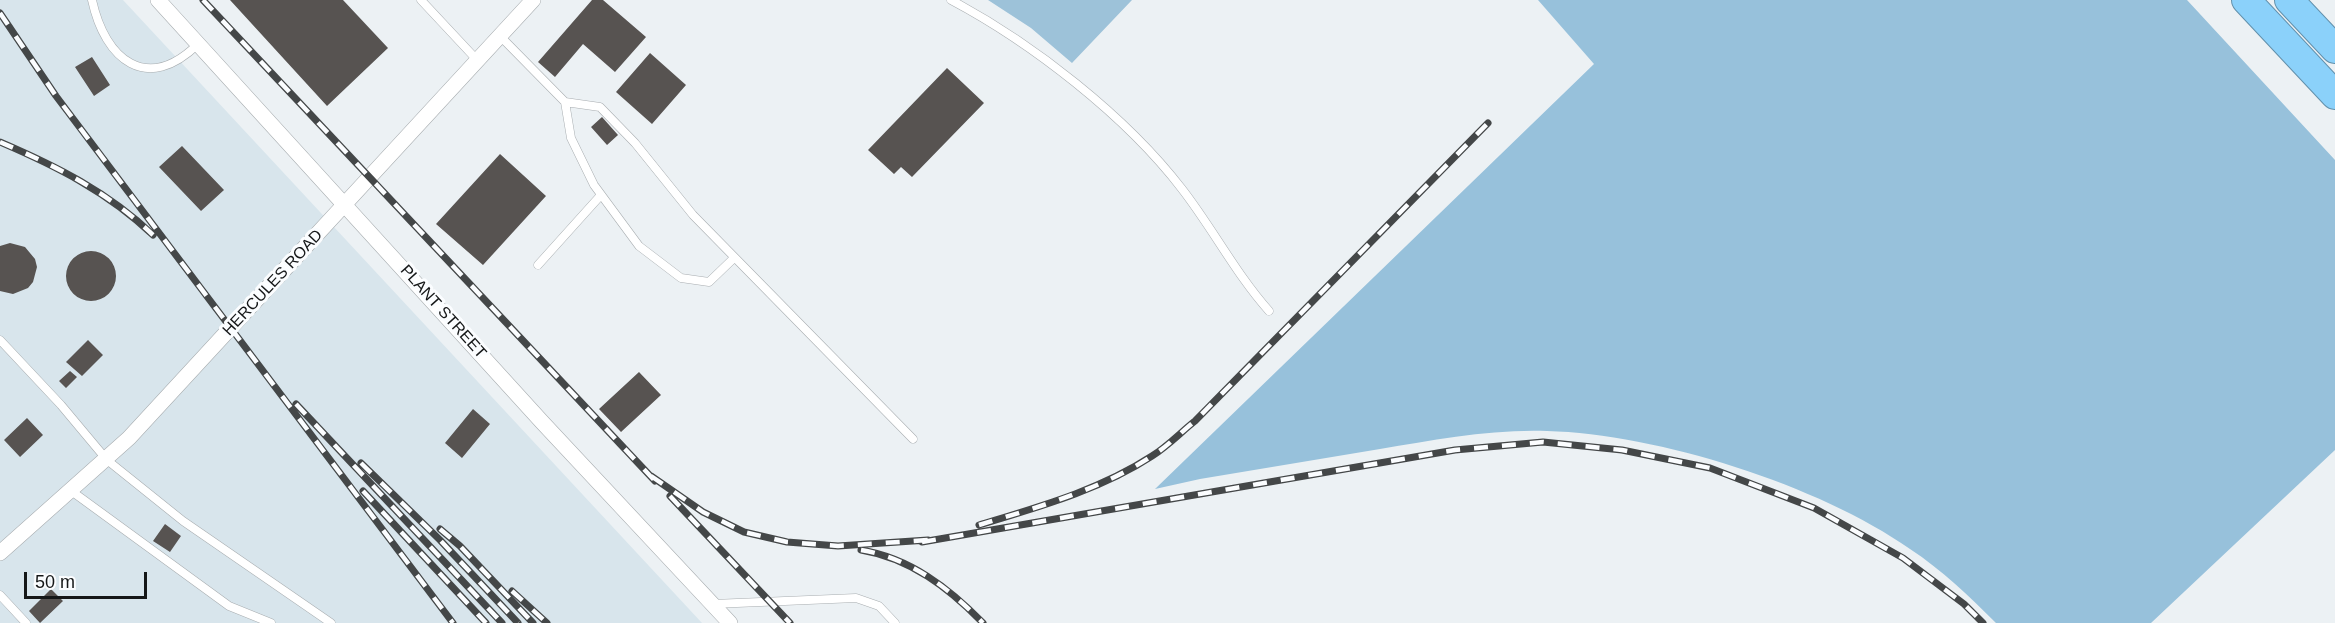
<!DOCTYPE html>
<html>
<head>
<meta charset="utf-8">
<style>
	body { margin:0 }
	#map { position:relative; width:2335px; height:623px; overflow:hidden; background:#ecf1f4; font-family:Helvetica,sans-serif }
	canvas { display:block }
	.scale { position:absolute; left:24px; top:572px; width:123px; height:27px; box-sizing:border-box; border:3px solid #151718; border-top:0; padding-left:8px; font-size:18px; line-height:21px; white-space:nowrap; color:#151718; -webkit-text-stroke:4px #fbfdff; paint-order:stroke }
</style>
</head>
<body>
<div id="map">
<canvas width="2335" height="623"></canvas>
<div class="scale">50 m</div>
</div>
<script>
const g = document.querySelector('canvas').getContext('2d');
g.lineJoin = 'round';
function fillPath(path, color) { g.fillStyle = color; g.fill(path, 'evenodd'); }
function strokePath(path, color, width, dash) { g.strokeStyle = color; g.lineWidth = width; g.lineCap = dash ? 'butt' : 'round'; g.setLineDash(dash || []); g.stroke(path); }
function write(font, color, halo, rows, align = 'center') {
  g.font = font + ' Helvetica,sans-serif'; g.lineWidth = 6; g.setLineDash([]); g.textBaseline = 'middle'; g.strokeStyle = halo; g.fillStyle = color; for (const [text, x, y, turn = 0] of rows) {
    g.save(); g.translate(x, y); g.rotate((+turn || 0) * Math.PI / 180); g.textAlign = isNaN(turn) ? turn : align; if (halo) g.strokeText(text, 0, 0); g.fillText(text, 0, 0); g.restore();
  }
}
fillPath(new Path2D(`
	M0,0H123L702,623H0Z`), '#d8e5ec');
fillPath(new Path2D(`
	M988,0H1132L1072,63L1031,28Z`), '#9dc2d9');
fillPath(new Path2D(`
	M1538,0H2187L2335,160V450L2151,623H1996C1969,596 1942,570 1910,549C1819,485 1658,434 1547,431C1491,429 1434,440 1380,449C1320,459 1260,469 1200,479L1155,489L1594,64Z`), '#97c1db');
fillPath(new Path2D(`
	M230,0H343L388,48L327,106Z
	M592,0H603L646,37L615,72L583,44L555,77L538,62Z
	M650,53L686,85L652,124L616,92Z
	M92,57L110,85L94,96L75,67Z
	M947,68L984,103L912,177L901,167L894,174L868,150Z
	M602,117L618,135L607,145L591,127Z
	M182,146L224,190L201,211L159,167Z
	M500,154L546,196L483,265L436,224Z
	M10,243L25,247L35,259L37,267L33,282L28,288L13,294L0,291V246Z
	M66 276a25 25 0 1 1 50 0a25 25 0 1 1-50 0Z
	M88,340L103,355L82,376L66,362Z
	M70,371L77,377L66,388L59,381Z
	M639,372L661,395L621,432L599,409Z
	M473,409L490,424L462,458L445,443Z
	M27,418L43,435L20,457L4,440Z
	M165,524L181,536L170,552L153,541Z
	M51,589L63,601L40,623L29,611Z`), '#575351');
const lane = new Path2D(`
	M92,0C105,60 147,94 198,44
	M421,0L478,61
	M951,0C1032,43 1126,116 1182,189C1213,229 1236,274 1269,311
	M500,36L565,102L600,107L635,143L693,215L913,439
	M565,102L571,138L594,185L639,246L681,278L709,282L734,258
	M538,265L601,195
	M0,340L61,405L107,460L183,521L331,623
	M70,490L229,606L271,623
	M0,595L26,623
	M713,604L856,598L879,606L895,623`);
const street = new Path2D(`
	M158,0L542,422L730,623
	M0,553L129,438L533,0`);
const highway = new Path2D(`
	M2246,0L2335,95
	M2289,0L2335,49`);
strokePath(lane, '#a8adb0', 9);
strokePath(street, '#a8adb0', 16);
strokePath(highway, '#6290ab', 30);
strokePath(lane, '#fff', 8);
strokePath(street, '#fff', 15);
strokePath(highway, '#8bd1fa', 28);
const rail = new Path2D(`
	M203,0L655,481
	M0,13L56,96L453,623
	M0,142C56,166 108,192 153,235
	M296,404L502,623
	M361,463L440,540L518,623
	M651,476L703,512L744,532L787,542L838,546L928,540
	M363,491L486,623
	M670,496L790,623
	M979,525C1038,507 1100,490 1152,456C1168,446 1181,432 1195,421L1488,123
	M440,529L460,546L533,623
	M922,542L1455,450L1543,442L1622,450L1710,468L1814,508L1903,558L1964,604L1983,623
	M861,550C910,558 949,588 983,623
	M512,591L547,623`);
strokePath(rail, '#444748', 7);
strokePath(rail, '#fbfdff', 4.5, [14]);
write('16px', '#151718', '#fbfdff', [
	["HERCULES ROAD",273,283,-47],
	["PLANT STREET",443,312,48]
]);
</script>
</body>
</html>
